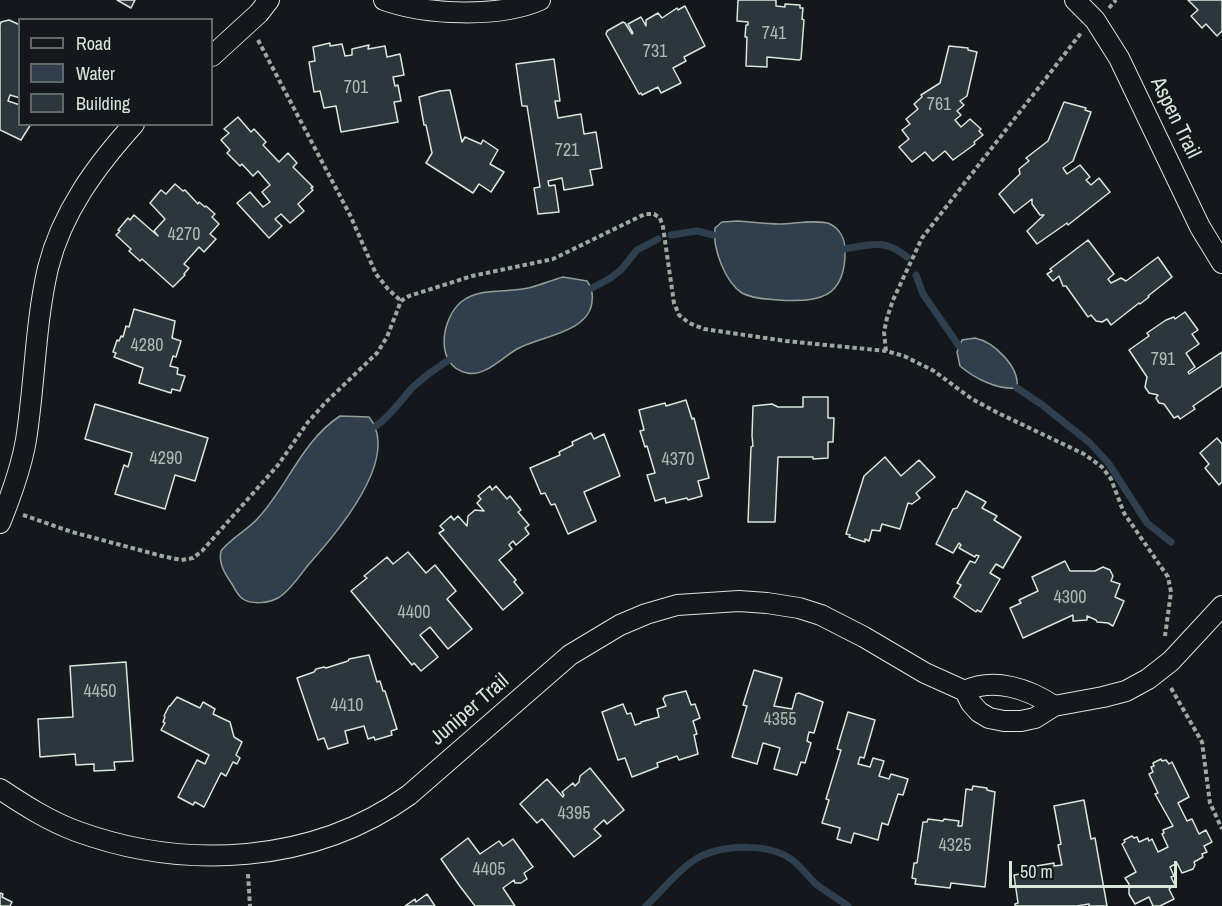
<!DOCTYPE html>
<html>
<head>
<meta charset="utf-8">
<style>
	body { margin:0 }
	#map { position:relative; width:1222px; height:906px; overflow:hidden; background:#14181c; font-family:"Archivo Narrow",sans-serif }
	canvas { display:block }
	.legend { position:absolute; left:18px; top:18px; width:195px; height:108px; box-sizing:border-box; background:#14181c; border:2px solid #626a69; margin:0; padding:8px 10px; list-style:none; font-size:18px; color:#d8e6dc }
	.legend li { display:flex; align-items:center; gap:12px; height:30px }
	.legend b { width:30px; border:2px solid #626a69 }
	.scale { position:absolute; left:1009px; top:861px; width:168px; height:27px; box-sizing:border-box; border:3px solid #d8e6dc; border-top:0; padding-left:8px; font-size:18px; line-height:21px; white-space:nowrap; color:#d8e6dc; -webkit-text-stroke:4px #14181c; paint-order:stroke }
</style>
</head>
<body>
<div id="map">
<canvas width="1222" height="906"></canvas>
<ul class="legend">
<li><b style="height:8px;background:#14181c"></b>Road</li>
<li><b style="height:16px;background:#2f3f4d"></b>Water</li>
<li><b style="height:16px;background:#2c363c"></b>Building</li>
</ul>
<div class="scale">50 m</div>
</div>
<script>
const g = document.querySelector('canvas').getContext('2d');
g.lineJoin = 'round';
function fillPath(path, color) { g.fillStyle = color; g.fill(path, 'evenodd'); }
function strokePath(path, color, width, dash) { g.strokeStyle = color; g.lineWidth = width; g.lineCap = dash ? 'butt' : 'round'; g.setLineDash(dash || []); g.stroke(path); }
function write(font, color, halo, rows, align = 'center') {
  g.font = font + ' "Archivo Narrow",sans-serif'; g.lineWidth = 4.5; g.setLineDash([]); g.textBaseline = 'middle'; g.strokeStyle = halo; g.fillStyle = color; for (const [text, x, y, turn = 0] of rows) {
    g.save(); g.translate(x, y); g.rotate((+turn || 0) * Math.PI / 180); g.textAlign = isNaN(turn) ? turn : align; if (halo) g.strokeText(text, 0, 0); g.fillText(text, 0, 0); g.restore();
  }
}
const water = new Path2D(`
	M738,221C752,222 766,224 779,224C793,224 818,219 830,224C840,229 845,239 845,250C846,298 819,303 778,300C767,299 752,299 742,293C725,282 712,247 715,228L722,222Z
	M563,277L587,281C592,288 593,293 592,302C589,332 542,336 519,348C503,356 486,377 467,373C434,366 441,319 461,302C480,286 510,294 532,287C543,284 552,280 563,277Z
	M975,338C994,342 1020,367 1017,388C997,390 974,378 960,366L957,352L962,340Z
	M340,416L369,417C402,458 336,534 309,564C300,575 290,591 278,598C269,603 252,605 243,599C238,596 235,589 232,584C225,574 218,563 221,551C232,537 248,530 259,517C288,485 303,440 340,416Z`);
fillPath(water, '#2f3f4d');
strokePath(water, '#939e99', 1.5);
strokePath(new Path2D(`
	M671,235L697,231L713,235
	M845,249C872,244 885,239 907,257
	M916,275L923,294L959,346
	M592,288L609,279L621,270L637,250L658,239
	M1017,388L1041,404L1090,443L1109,464L1147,523L1171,542
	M376,426C393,414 400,401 413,387C424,377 436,368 449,360
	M646,906C663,890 680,867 701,856C726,845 768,843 791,859C801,866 808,877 817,885C827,892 838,899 848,906`), '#2f3f4d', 7);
const building = new Path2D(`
	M117,0H135L131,8Z
	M738,0H776V6L785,7V4L800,5V8H803L802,19L804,20L801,59L799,60L767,57V67L746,66L747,37H745L746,25H748V22L737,21Z
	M1188,0H1222V31L1217,36L1206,24L1202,28L1191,16L1198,10Z
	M685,6L705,46L684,57L686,61L673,68L681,83L661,93L658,87L642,95L641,93L639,94L606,34L607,31L623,22L625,23L632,34L633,33L628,24L641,17L646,26V20L658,13L662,18L677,8L678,10Z
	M9,20L20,25V98L10,95L8,101L20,105V124H31L21,140L0,130V25L1,22Z
	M330,43V46L342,44L345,56L352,55V49L369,45L368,49L385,46L387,57L400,54L404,75L393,77L395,86L398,85L401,101L394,102L398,122L341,132L336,106L324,108L320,91L314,92L309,62L315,61L313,47Z
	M949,46L968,48V50L977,52L967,96L960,101L964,105L957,111L961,115L955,120L961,127L970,119L981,129L979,131L983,135L974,142L975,144L953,160L945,151L933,161L925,152L912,162L899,147L909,139L902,130L910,124L906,119L918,109L914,104L922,97L921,95L940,83Z
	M554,59L560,101H555L558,118L581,114L584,134L596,132L602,168L590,170L593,185L564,190L562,178L548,181L549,186L555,185L559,212L538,214L534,188L540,187L527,106H522L516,64Z
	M450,90L462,142L465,137L481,144L483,140L498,150L490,164L504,172L491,192L479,184L473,193L426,163L432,153L426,125H424L419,97L440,91Z
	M1064,102L1086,108L1085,110L1091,112L1073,161L1063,168L1067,174L1080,165L1090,177L1086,180L1091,185L1099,178L1110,192L1068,225L1067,223L1037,244L1027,231L1044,215H1040L1032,204V199L1014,213L999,194L1020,174L1019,169L1029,161L1026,158L1048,141Z
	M238,117L251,132L254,129L266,142L263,145L279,162L288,153L297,163L293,167L313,187L311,188L313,190L298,204L304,211L290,223L281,214L275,219L282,226L269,238L237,203L250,192L263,207L270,202L262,192L270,185L258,171L253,176L242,164L240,166L227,153L230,150L221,140L229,133L224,129Z
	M175,184L183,191L185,190L198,204L199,202L205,207L206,206L215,214L212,217L219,224L210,234L216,239L204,252L199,247L184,264L189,268L184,274L185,275L173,287L142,259L140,261L129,251L131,249L116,235L120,231L118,230L128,218L130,220L134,215L158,236L154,231L165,219L150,203L161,190L166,194Z
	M1088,240L1114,274L1108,279L1111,283L1121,278L1126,281L1158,257L1172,277L1148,296L1149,297L1140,304L1139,303L1111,325L1107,319L1102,322L1096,321L1091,315L1088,317L1066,286H1063L1059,276L1053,281L1047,274L1052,271L1050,269Z
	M134,309L175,321L172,338L181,341L176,357L173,356L170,366L178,368L177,374L185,376L180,391L172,389L171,393L139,383L143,368L114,357L116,353L113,352L117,340L119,341L121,336L123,337L126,326L129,327Z
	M1185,312L1198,330L1192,334L1199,344L1186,353L1195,367L1188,372L1189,374L1222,352V386L1193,406L1195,409L1180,419L1178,416L1174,418L1164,404L1159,403L1156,398L1158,395L1149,393L1145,387L1147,377L1129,350L1149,336L1147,333L1166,320L1174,317L1175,319Z
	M803,397H828V418H834L833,442H828V458L813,459V457H778L775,522H748L751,447L753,446L752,436L753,406L772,404L778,407H803Z
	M686,400L692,419L694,418L709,478L698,481L702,496L688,500L687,498L666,503L665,498L655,501L647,475L655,473L647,446L645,447L640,431L644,430L639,410L665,403L666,406Z
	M95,404L208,438L195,481L175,475L165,509L115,494L124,465L128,467L132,453L85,439Z
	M591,433L594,439L604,434L620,476L584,492L596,521L568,534L555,504L551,505L545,493L541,494L530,468L560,455L559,452L573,445L572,442Z
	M1217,438L1222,444V482L1219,485L1205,468L1209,464L1200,453Z
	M885,457L901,476L919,460L935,477L916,493L920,498L912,504L908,503L900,529L882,524L880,531L872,530L869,541L865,539V542L849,537L850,535L846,534L864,476Z
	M490,486L492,490L496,486L507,499L510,496L521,510L518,512L529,525L525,528L529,534L516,545L513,541L509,545L512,549L499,560L516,580L514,582L523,593L503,610L439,533L444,530L440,526L451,516L454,520L458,516L467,526L468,516L475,510L484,511L477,503L481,499L478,496Z
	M966,491L986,502L982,508L997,516L994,520L1021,537L1003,568L996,564L990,573L1000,579L981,612L977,610L976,612L954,597L961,585L957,583L970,561L975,563L979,556L976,555L975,557L959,548L961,545L959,543L953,553L936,544L953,509L957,508Z
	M408,552L426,573L435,565L456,591L447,599L472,629L448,649L430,627L420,635L438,657L421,671L414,663L412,665L351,591L367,578L364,576L387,557L393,564Z
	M1065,561L1070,571H1095L1103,567L1110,570L1113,576L1111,581L1120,584L1115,597L1124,601L1113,626L1108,623L1097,622L1096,620L1087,616V620L1073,621V615L1023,638L1010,608L1021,603L1019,600L1038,591L1032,577Z
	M369,655L377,682L380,681L383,691H385L397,729L391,731L392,735L375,740L374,737L368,739L364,726L345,731L348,743L328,749L324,738L318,740L297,678L314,672L316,669L324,667L326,668L348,661L349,659Z
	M126,662L133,761L114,762L115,770L94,771V764L76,765L75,754L40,757L38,719L73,717L70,666Z
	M754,670L782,678L774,706L792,709L796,694L799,693L823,702L814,733L809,732L807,741L811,743L805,763L801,762L797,775L774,769L780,748L763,743L757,764L732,757L747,706L743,705Z
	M686,691L691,705L695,704L700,718L693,721L697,734L694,735L698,754L679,760L677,756L657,763L658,767L632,777L625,758L618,760L602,712L623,704L627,714L631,713L635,725L641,723V722L659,717L657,709L666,706L663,699L665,696Z
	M177,697L200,708L203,702L215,709L213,714L230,722L234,737L242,742L236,755L240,758L237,764L233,762L226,776L221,773L204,807L195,802L193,805L178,797L197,760L205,764L209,755L161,730L165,723L163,722L165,717L164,716L169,706H170Z
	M848,712L875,720L864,758L860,757L858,764L870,767L873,758L884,761L879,776L889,779L891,774L908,779L903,795L898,794L888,825L882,823L878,840L854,833L851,843L837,839L840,828L822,823L829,800L826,799L841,750L837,749Z
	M1161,759L1162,761L1166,760L1169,764L1172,762L1189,797L1178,803L1187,821L1192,819L1199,834L1206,830L1212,842L1204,846L1207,852L1202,854L1203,857L1194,862L1195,865L1193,869L1182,873L1177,863L1170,867L1174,876L1171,877L1175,885L1169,889L1174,899L1160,906H1153L1149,897L1135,904L1129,894V884L1125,878L1136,872L1122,844L1125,842L1124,840L1132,836L1134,838L1137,837L1139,842L1148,838L1149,841L1152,839L1158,852L1168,847L1162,834L1164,833L1163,830L1173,826L1155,794L1158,793L1149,774L1153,772L1151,767L1154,766L1153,763Z
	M590,768L624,810L607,824L604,820L594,829L601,836L574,857L542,819L537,823L520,804L547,779L563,797L564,795L562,792L573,783L575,786L579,782L580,776Z
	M973,786L987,788V790L995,792L985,887L951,883L950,888L915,884L916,879L912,878L914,863H917L923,822H927L928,819L943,821L944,819L959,821L958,826H962L966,789L972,790Z
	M1084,800L1091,839L1095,838L1107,906H1089V904L1077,906H1015V904L1018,903L1014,875L1031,872L1030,867L1054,863V866L1062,865L1058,845L1061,844L1054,806Z
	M468,838L480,854L499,841L503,846L513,839L533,867L524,873L527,879L521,883H515L514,880L503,888L515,906H475L459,885L441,859Z
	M0,893L3,894L2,897L12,902L10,906H0Z
	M427,894L435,906H405L415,899L416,902Z`);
fillPath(building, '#2c363c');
strokePath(building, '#d8e6dc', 1.5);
const street = new Path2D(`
	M384,0C426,15 499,18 540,0
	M1075,0L1095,20L1119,58L1200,227L1222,263
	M212,56L259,13L269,0
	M0,523C11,496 21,469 26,440C35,383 35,324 48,268C62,212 96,166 134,124
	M965,691C994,677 1029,689 1054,706
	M0,789C24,805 49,821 76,831C185,871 313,864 409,795L570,655L620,625L646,614L677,605L739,601L767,603L799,608L821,615L864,637L925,673L965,691L971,703L979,712L989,718L1004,721H1021L1035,718L1054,706L1103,697L1126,691L1148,679L1171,661L1222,606`);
strokePath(street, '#d8e6dc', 22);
strokePath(new Path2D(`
	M1109,8L1116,0
	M258,40L350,215L376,274L388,289L401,301
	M886,351L884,332L887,318L893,300L922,238L1081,33
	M23,515L72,532L162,556L181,560L193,558L202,551L278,465L308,422L326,402L377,353L387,337L401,301L409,296L472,276L553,259L645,214H654L660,218L663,227L674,303L679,315L689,323L704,329L786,341L886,351L904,356L934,371L972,399L998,413L1084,454L1102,467L1111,479L1124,513L1168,577L1171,592L1165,636
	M1171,688L1202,742L1210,803L1222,829
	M248,874L250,906`), '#9da8a2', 4, [4.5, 3]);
strokePath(street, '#14181c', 20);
write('18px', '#adbab4', null, [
	["741",774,34],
	["731",655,52],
	["701",356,88],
	["761",939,105],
	["721",567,151],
	["4270",184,235],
	["4280",147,346],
	["791",1163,360],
	["4290",166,459],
	["4370",678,460],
	["4300",1070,598],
	["4400",414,613],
	["4450",100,692],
	["4410",347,706],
	["4355",780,720],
	["4395",574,814],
	["4325",955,846],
	["4405",489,870]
]);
write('21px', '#d8e6dc', '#14181c', [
	["Aspen Trail",1175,118,64],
	["Juniper Trail",470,710,-41]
]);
</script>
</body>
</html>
